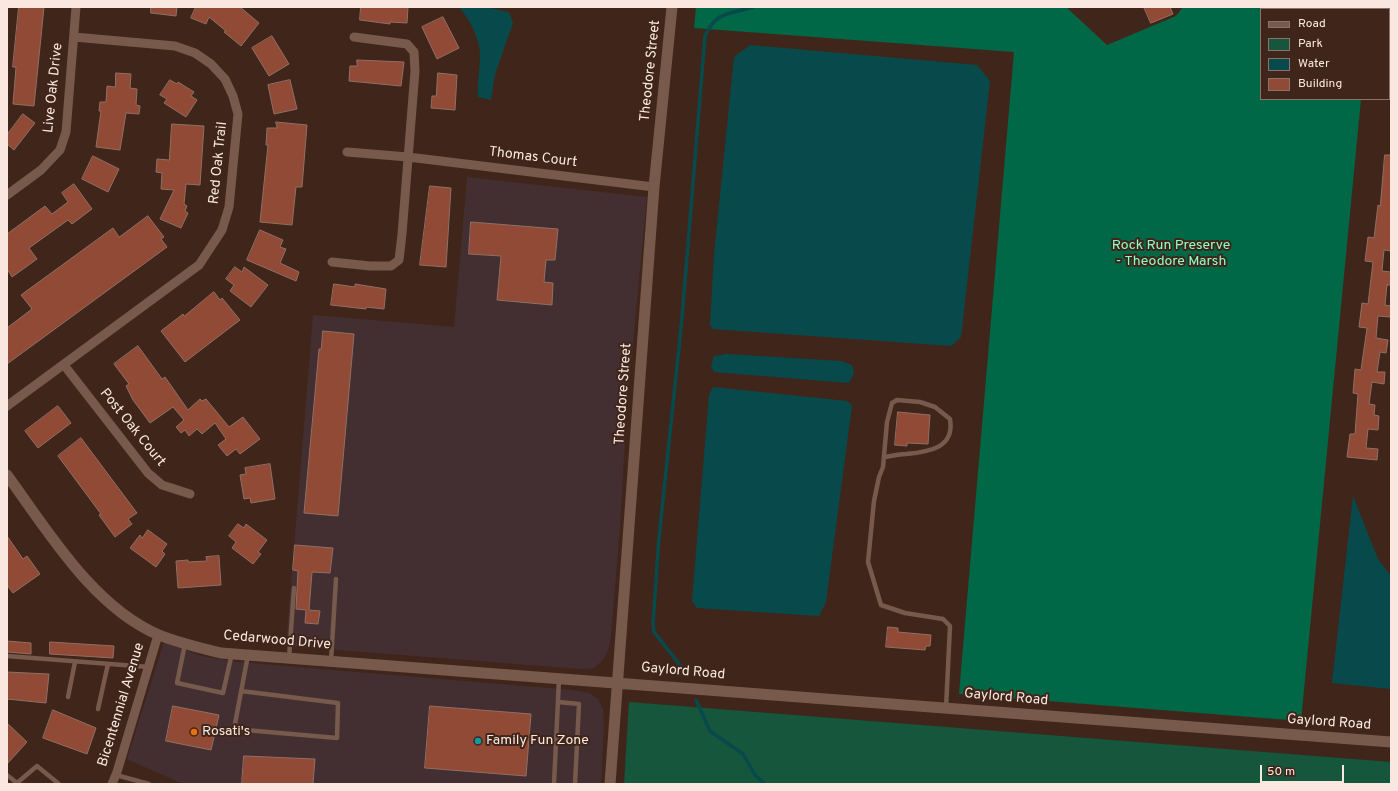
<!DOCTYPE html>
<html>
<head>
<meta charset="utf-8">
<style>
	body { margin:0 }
	#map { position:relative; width:1398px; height:791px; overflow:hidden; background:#40261a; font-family:Overpass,sans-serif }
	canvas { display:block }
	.frame { position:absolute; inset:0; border:8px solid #fae8e0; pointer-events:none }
	.legend { position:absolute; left:1260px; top:8px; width:130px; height:92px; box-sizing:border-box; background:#40261a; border:1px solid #8a7469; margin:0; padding:5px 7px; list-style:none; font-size:12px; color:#fae8e0 }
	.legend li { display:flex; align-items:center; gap:8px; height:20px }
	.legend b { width:20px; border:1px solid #8a7469 }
	.scale { position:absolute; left:1260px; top:765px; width:84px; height:18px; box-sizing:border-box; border:2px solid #fae8e0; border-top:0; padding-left:5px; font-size:12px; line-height:14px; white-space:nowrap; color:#fae8e0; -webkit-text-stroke:3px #40261a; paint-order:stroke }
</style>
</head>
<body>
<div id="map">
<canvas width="1398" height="791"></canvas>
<div class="frame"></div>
<ul class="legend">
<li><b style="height:5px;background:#775a4c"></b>Road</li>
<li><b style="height:11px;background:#15563c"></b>Park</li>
<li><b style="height:11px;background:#084a4c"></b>Water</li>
<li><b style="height:11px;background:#904a35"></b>Building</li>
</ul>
<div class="scale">50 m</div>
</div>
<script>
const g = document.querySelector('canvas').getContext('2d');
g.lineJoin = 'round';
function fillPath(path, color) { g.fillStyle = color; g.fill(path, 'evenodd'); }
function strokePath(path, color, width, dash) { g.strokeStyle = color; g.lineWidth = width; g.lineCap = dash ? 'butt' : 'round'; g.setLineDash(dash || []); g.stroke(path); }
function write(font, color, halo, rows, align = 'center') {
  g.font = font + ' Overpass,sans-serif'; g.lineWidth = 4; g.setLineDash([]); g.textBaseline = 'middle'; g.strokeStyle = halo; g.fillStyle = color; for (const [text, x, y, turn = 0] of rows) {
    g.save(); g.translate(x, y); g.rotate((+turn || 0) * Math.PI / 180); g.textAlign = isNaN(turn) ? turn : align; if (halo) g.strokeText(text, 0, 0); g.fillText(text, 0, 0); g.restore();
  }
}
fillPath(new Path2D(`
	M467,177L647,197L627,406L620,526L611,636L608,651L603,660L594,668L581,669L286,646L313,315L454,327Z
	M164,642L201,656L238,662L572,690L589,693L598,699L603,709L604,724L601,784H183L127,759Z`), '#432f31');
fillPath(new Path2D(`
	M629,702L1391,762V784H624Z`), '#15563c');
fillPath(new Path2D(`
	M696,7H1066L1107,45L1176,16L1183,7H1289L1308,9H1261V99H1361L1301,721L959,694L1014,52L694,28Z`), '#006846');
fillPath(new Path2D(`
	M459,7H484L509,12L513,23L495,74L491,100L478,97C477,83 480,70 480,56C480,38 470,20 459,7Z
	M750,45L977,65L990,81L961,337L951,346L713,329L710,325L714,255L734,57Z
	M727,354L841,361L852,365L854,373L849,383L714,372L711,366L714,356Z
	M713,387L847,401L852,405L826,602L819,616L697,608L692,601L709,395Z
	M1353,496L1378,559L1391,576V689L1332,683Z`), '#084a4c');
strokePath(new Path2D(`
	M684,670L654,632L653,623L659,538L682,318L705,36C717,10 729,15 753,7
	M696,700L710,731L743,754L755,775L765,784`), '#084a4c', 3.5);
const building = new Path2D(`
	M19,7H44L34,106L13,104L16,67H13Z
	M151,7H177L176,16L151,13Z
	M196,7H240L259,23L241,46L224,32L226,31L209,17L206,24L191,18Z
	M361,7H408L407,23L390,22V24L360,20Z
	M1144,7H1170L1173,14L1151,23Z
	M443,17L459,48L437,59L422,27Z
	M272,36L289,64L269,76L252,48Z
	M357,60L404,62L401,86L349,81L350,66H357Z
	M116,73L131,74L130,88L137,89L136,105L140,106L139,114L126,113L120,150L96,147L101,111H99L100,102H106L107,86L115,87Z
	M438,73L457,75L455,110L431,108L432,96H436Z
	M170,80L177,84L178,82L194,92L191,96L197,100L186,117L164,103L167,99L160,95Z
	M290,80L297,109L274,114L268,85Z
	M23,114L35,123L14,150L7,144V135Z
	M276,122L307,125L302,187H296L292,225L260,222L268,145H266L267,128H277Z
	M172,124L204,126L200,185L186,184L184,204L187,206L185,211L188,213L181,228L160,219L174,190L161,189L162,173L156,172L157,159L169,160Z
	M1385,155H1391V251L1384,250L1382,271L1391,272V285H1387L1385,305L1391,306V310L1390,317L1378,316L1376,338L1388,340L1386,353L1380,352L1377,372H1385L1384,384L1372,382L1369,404L1375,405L1374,415L1379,416L1378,430L1368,429L1366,448L1378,449L1377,460L1347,457L1350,434H1355L1358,394L1353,393L1355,369L1361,370L1367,328L1359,327L1362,303L1368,304L1373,262L1365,261L1368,237L1374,238L1378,205L1380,206Z
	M93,156L119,169L108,192L82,179Z
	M74,184L92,209L72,224L68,220L29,248L37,259L12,277L7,269V234L45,206L52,214L68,202L62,193Z
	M430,186L451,188L446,267L420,265Z
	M148,216L164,237L161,239L167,247L7,364V328L32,309L21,295L113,228L119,237Z
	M471,222L558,229L555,260H546L544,282L553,283L552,305L497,300L501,256L469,254Z
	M260,230L283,240L280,247L286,249L280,263L299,272L296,281L247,260Z
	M235,267L242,272L244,267L268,285L251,307L230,291L234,285L226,279Z
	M334,284L355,287V284L386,289L384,309L366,307V309L331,305Z
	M214,292L220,300L222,298L240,320L185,362L161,331L183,314L184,316Z
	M323,331L354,334L338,516L304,513L319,349H321Z
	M138,346L162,379L165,377L188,410L200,399L202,401L206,399L229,427L243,417L260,439L240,454L236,449L227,456L218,445L226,439L215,423L202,434L197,429L189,436L185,430L181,433L176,427L184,420L173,407L150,423L133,400L126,386L129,384L114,364Z
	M58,406L71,423L38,448L25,431Z
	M898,412L930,415L928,444L907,443V446L895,445Z
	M81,438L137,513L128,519L132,524L115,537L99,515L101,514L58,456Z
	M270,464L275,499L251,503L250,498L244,499L240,475L246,474L245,468Z
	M238,524L244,528L246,524L267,540L258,552L261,554L253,564L232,548L236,542L229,536Z
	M148,530L167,544L162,551L165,554L156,567L130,548L140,535L142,538Z
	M7,536L23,559L27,556L40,574L13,593L7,585Z
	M295,545L333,548L330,573L312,572L309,610L320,611L318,624L305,623L306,610L296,609L298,571L293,570Z
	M219,556L221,585L178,588L176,561L188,560V562L207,561L206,557Z
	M888,627L898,628V632L931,635L930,646H926L925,650L886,647Z
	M7,641L31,643V654L7,652Z
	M50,642L114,646L113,658L50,654Z
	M7,672L49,674L46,703L7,699Z
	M173,706L219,715L211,750L166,741Z
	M430,706L531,714L526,776L425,768Z
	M53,710L96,728L87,754L43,738Z
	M7,723L27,742L7,764Z
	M244,756L315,759L313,784H242Z`);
fillPath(building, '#904a35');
strokePath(building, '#906f65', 1);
strokePath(new Path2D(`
	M885,457C892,456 899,454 906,454C929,452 955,448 950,419L935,407L920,402L897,400L892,403L887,422L883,467L879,477L874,501L868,562L881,605L905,613L943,619L950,626L946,708
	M185,644L177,683L223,693L232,653
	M7,656L149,667
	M289,658L294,588
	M331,661L336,579
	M241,691L338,703L337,738L234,729L248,655
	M68,697L75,662
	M558,702L579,704L575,784
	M98,709L108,664
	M7,775L17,783L37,766L59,784
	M116,775L149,784
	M554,784L559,679`), '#775a4c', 4.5);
strokePath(new Path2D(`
	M347,152L408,157L654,187
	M7,195L41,170L60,150L66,132L76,7
	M332,262L370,266H391L399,260L402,234L415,71L414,52L407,44L354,37
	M64,365L148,473L162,485L190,494
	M7,406L199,265L222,230L229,207L238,114L233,96L225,79L211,64L195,53L175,46L74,37
	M112,784L117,772L158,635`), '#775a4c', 9);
strokePath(new Path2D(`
	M7,475C48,531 93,607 159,635C179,643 200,648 221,653L1391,742
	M610,784L654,187L672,7`), '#775a4c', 11);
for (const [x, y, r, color] of [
	[194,732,4,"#e8710a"],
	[478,741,4,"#0f9aa8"]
]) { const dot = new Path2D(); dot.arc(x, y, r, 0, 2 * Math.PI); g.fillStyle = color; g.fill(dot); strokePath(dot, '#40261a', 1.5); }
write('14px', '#fae8e0', '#40261a', [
	["Theodore Street",651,71,-84],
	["Live Oak Drive",54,88,-84],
	["Thomas Court",533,158,7],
	["Red Oak Trail",219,163,-84],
	["Theodore Street",624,394,-86],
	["Post Oak Court",132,428,51],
	["Cedarwood Drive",277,641,5],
	["Gaylord Road",683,672,5],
	["Gaylord Road",1006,698,5],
	["Bicentennial Avenue",122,705,-73],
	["Gaylord Road",1329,723,4]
]);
write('14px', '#8bfec9', '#40261a', [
	["Rock Run Preserve",1171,246],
	["- Theodore Marsh",1171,262]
]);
write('14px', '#fae8e0', '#40261a', [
	["Rosati's",202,732],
	["Family Fun Zone",486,741]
], 'left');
</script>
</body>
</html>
